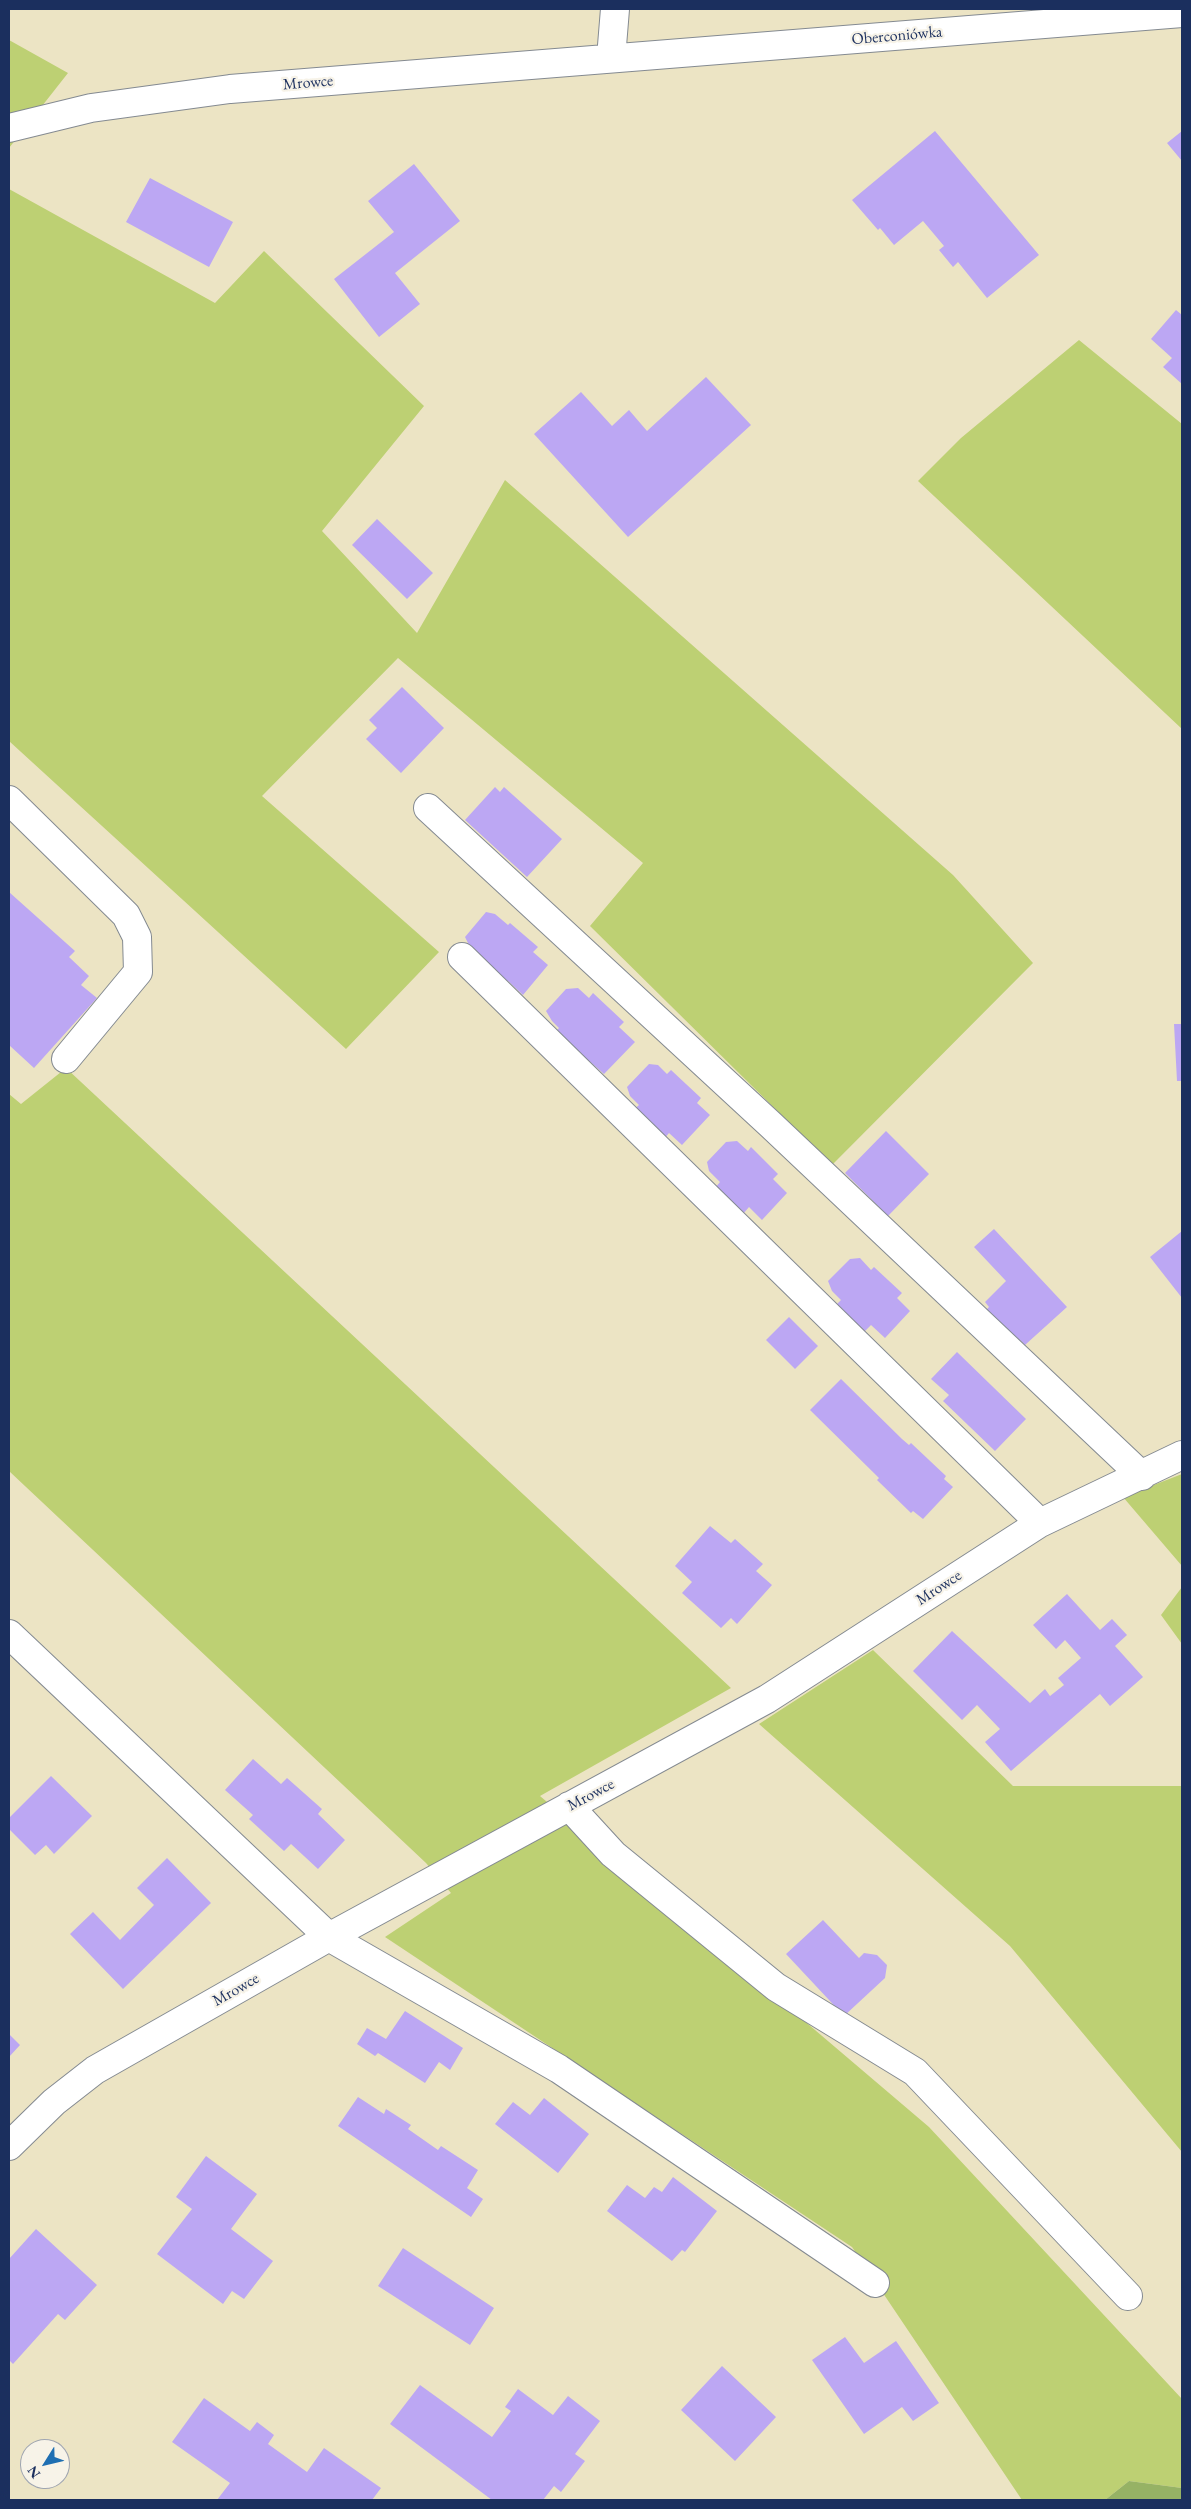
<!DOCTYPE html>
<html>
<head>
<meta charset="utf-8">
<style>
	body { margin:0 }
	#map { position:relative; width:1191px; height:2509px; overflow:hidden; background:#ece4c4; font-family:"EB Garamond",serif }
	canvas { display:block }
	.frame { position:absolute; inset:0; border:10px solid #1b2f5e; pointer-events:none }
	.north { position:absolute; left:20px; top:2439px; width:50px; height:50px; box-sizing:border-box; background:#f7f3e8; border:1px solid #9fa5b1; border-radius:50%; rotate:234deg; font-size:14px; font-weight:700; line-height:20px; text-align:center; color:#1b2f5e }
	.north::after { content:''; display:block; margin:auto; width:18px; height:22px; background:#1f6fb2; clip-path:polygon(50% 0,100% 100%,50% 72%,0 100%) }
</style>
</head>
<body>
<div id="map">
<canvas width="1191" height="2509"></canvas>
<div class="frame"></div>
<div class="north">N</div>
</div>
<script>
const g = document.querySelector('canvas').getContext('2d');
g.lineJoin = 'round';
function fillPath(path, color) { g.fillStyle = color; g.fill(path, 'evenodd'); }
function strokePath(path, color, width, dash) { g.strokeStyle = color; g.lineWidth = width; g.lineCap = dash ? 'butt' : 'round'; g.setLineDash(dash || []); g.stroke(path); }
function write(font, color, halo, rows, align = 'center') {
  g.font = font + ' "EB Garamond",serif'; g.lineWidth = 4.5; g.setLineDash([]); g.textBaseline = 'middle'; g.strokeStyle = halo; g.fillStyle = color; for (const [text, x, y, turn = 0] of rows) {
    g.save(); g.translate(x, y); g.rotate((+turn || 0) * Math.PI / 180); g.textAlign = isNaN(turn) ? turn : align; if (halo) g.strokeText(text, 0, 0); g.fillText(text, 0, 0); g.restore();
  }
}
fillPath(new Path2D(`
	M9,40L68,73L9,148Z
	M9,189L215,303L264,251L424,406L322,531L417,633L505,480L953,875L1033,963L832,1165L590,926L643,863L398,658L262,796L439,952L346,1049L9,741Z
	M1079,340L1182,424V729L918,481L961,438Z
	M66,1068L731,1688L540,1796L929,2127L1182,2399V2488L1129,2481L1105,2500H1022L852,2247L385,1937L451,1893L426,1863L9,1471V1094L21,1104Z
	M1182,1474V1566L1123,1497Z
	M1182,1587V1644L1161,1615Z
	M873,1650L1013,1786H1182V2152L1010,1946L759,1724Z`), '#bdd073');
fillPath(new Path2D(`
	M1129,2481L1182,2488V2500H1105Z`), '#96b265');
fillPath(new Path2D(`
	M935,131L1039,255L987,298L958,262L953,267L939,250L944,246L923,221L894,245L880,228L878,230L852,200Z
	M1182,131V161L1167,143Z
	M414,164L460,221L395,273L420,304L379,337L334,279L394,232L368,201Z
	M150,178L233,222L209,267L126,222Z
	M1176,310L1182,315V384L1163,367L1172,358L1151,339Z
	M706,377L751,425L628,537L534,434L581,392L612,426L629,410L647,431Z
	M377,519L433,573L407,599L352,545Z
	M402,687L444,728L401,773L366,739L377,728L369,720Z
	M495,787L500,792L504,787L562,839L527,877L465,820Z
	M9,892L75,951L69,957L89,976L81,985L97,998L34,1068L9,1045Z
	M486,912L495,914L508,925L510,923L538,947L533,952L548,965L523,995L508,981L503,987L473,961L479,954L470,947L465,937Z
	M578,988L589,998L593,993L624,1022L619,1027L635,1042L604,1074L588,1060L584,1065L552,1035L559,1028L552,1021L546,1011L566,989Z
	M1174,1024H1182V1081H1177Z
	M649,1064L658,1065L667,1074L671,1070L701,1098L697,1103L710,1115L682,1145L669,1133L663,1140L632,1111L639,1105L630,1096L627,1087Z
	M886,1131L929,1174L888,1216L845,1173Z
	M737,1141L748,1151L751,1147L778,1174L773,1179L787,1193L762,1220L749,1207L743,1214L715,1188L720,1182L709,1171L707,1162L726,1142Z
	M994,1229L1067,1307L1025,1345L1020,1340L1015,1345L984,1312L989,1307L985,1302L1006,1281L974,1247Z
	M1182,1231V1298L1150,1257Z
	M860,1258L871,1270L874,1267L902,1293L897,1298L910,1311L885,1338L871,1325L864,1332L836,1305L841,1300L832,1291L828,1281L850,1259Z
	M789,1317L818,1346L795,1369L766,1340Z
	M957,1352L1026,1419L995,1451L943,1401L949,1395L931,1379Z
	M841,1379L902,1439L909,1445L911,1443L946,1476L944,1479L953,1487L923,1519L913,1511L911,1513L877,1480L879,1478L810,1410Z
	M710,1526L731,1543L735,1539L763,1564L756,1571L772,1585L737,1624L731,1618L721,1628L682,1593L692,1582L675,1566Z
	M1067,1594L1100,1630L1112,1619L1127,1635L1115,1646L1143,1677L1110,1706L1100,1694L1011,1771L985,1742L1000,1729L977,1705L962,1720L913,1671L952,1631L1030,1703L1045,1689L1050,1696L1064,1685L1058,1678L1081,1658L1065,1640L1056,1649L1033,1625Z
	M253,1759L281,1784L287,1778L322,1809L318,1814L345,1840L318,1869L291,1844L284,1851L249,1819L253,1815L225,1790Z
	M51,1776L92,1816L54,1854L46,1845L35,1855L9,1829V1818Z
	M167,1858L211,1903L123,1989L70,1934L93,1912L120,1940L154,1905L137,1888Z
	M823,1920L859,1958L864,1953L877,1955L887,1965L885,1978L844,2016L786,1954Z
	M405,2011L463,2048L450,2070L439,2062L425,2083L378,2053L375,2056L357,2044L367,2028L386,2039Z
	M9,2034L20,2045L9,2057Z
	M358,2097L384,2114L386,2109L411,2125L408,2129L438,2150L441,2146L478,2170L467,2188L483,2199L471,2217L338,2126Z
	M544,2098L589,2134L558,2173L495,2124L513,2102L530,2115Z
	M206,2156L257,2194L231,2229L273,2261L244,2299L232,2291L223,2304L157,2254L192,2209L176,2197Z
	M673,2177L717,2211L685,2252L682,2250L672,2261L607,2211L627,2185L645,2198L654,2187L662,2192Z
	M36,2229L97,2285L65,2320L58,2314L13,2364L9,2360V2259Z
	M403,2248L494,2308L470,2345L378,2286Z
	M845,2337L864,2363L896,2341L939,2403L913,2421L902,2407L864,2434L812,2360Z
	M722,2366L776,2417L735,2461L681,2410Z
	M420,2385L492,2437L511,2411L505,2407L518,2389L553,2415L568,2396L600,2421L575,2454L585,2461L561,2492L554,2486L543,2500H492L390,2424Z
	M204,2398L250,2431L257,2422L274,2435L268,2444L307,2472L324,2448L381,2488L372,2500H217L230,2483L172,2442Z`), '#bca7f3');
const minor = new Path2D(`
	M611,58L615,9
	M9,128L91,108L230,89L1182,13
	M9,800L126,915L137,937L138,972L66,1059
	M428,808L771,1125L1142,1476
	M462,957L1040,1523
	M9,1634L329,1937L559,2069L875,2283
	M569,1806L613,1854L776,1987L915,2072L1128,2296
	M9,2146L54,2102L95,2070L329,1937L767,1699L1040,1523L1182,1455`);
strokePath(minor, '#848a91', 30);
strokePath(minor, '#fff', 28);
write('16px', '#1b2f5e', '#f7f3e8', [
	["Oberconiówka",897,36,-5],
	["Mrowce",308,83,-5],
	["Mrowce",939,1588,-33],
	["Mrowce",591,1795,-28],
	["Mrowce",236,1990,-30]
]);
</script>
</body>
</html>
